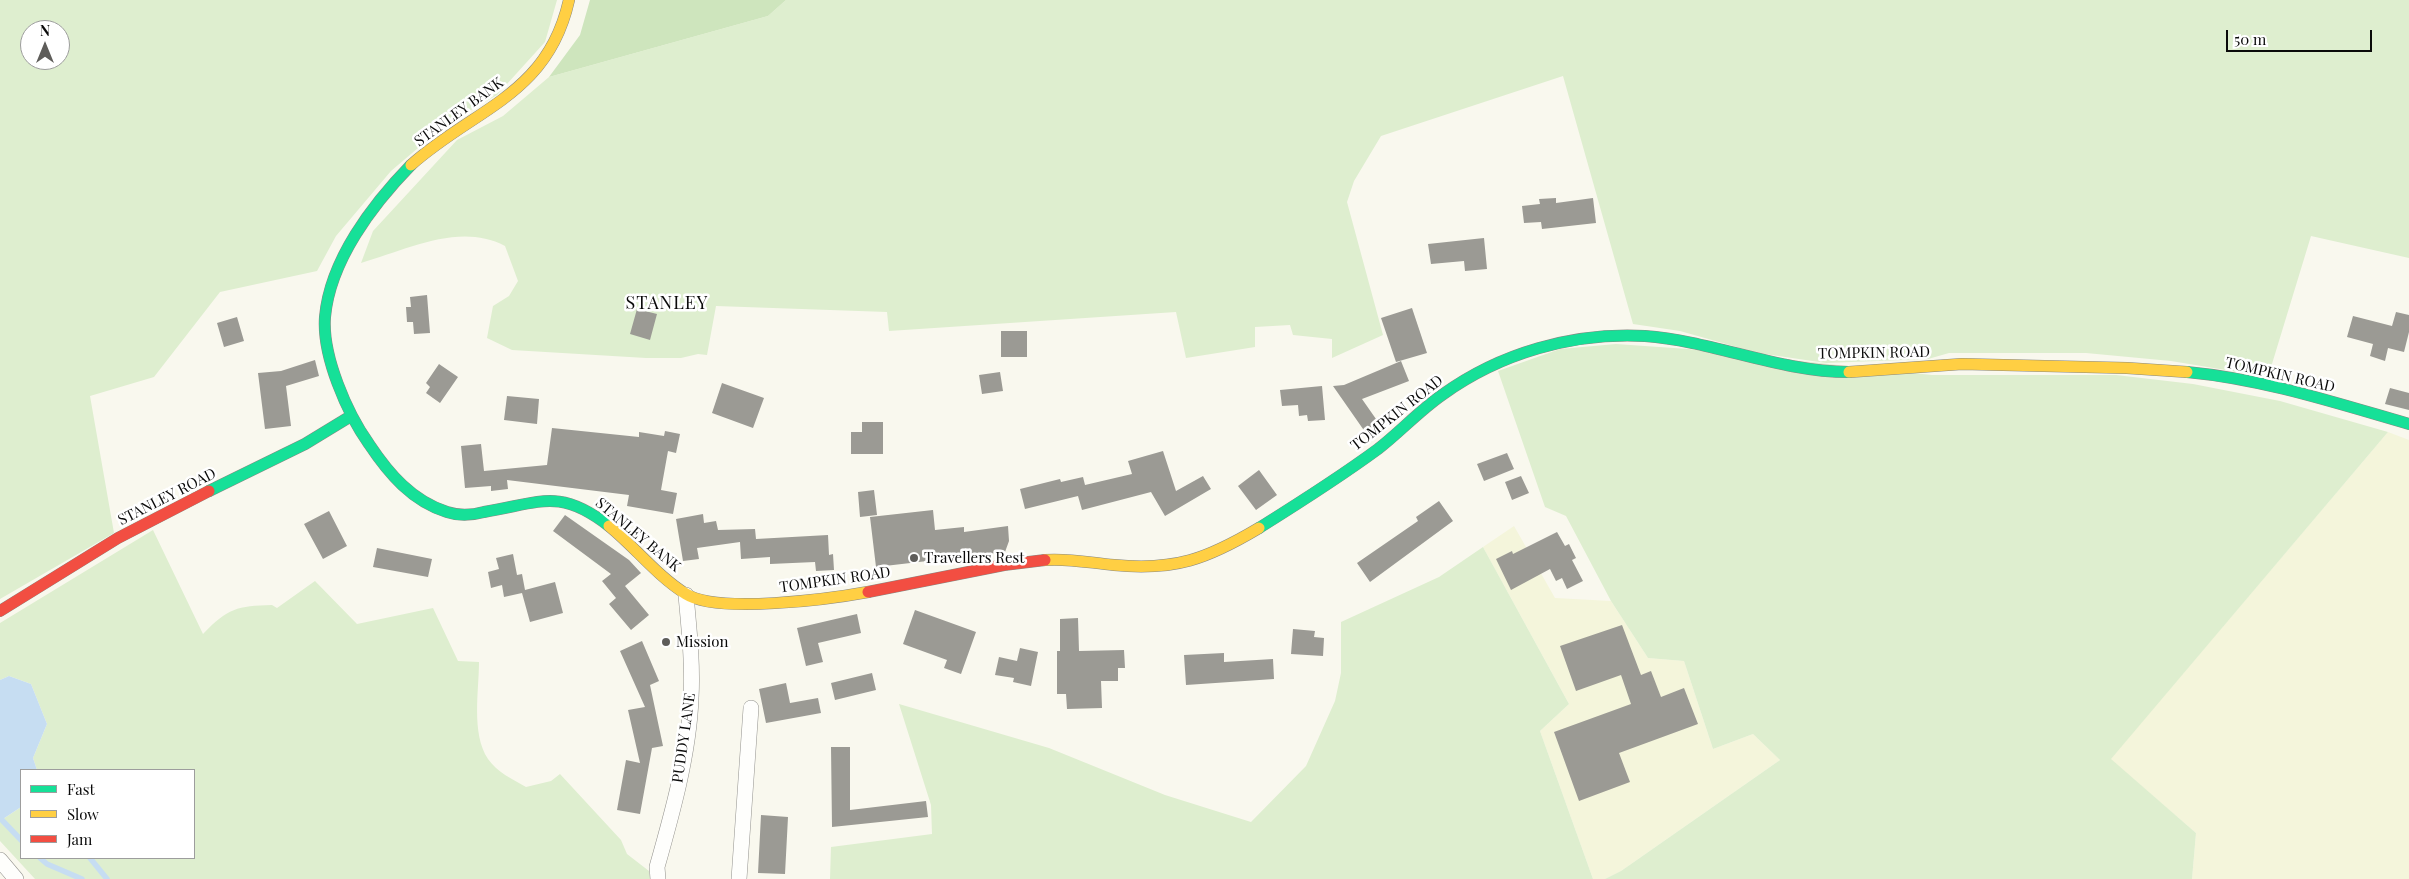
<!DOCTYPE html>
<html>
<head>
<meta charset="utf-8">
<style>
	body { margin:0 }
	#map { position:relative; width:2409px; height:879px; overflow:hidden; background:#f9f8ee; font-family:"Playfair Display",serif }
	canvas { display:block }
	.legend { position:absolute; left:20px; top:769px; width:175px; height:90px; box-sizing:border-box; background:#fff; border:1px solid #9d9d9d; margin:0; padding:6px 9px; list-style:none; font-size:15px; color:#0a0a0a }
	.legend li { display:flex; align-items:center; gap:10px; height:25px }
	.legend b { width:25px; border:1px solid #9d9d9d }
	.north { position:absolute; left:20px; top:20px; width:50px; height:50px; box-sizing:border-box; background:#fff; border:1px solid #9d9d9d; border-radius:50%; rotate:0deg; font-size:14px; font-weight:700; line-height:20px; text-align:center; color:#0a0a0a }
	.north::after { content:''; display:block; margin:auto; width:18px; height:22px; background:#5e5d5a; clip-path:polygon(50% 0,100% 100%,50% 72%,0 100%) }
	.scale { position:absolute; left:2226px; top:30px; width:146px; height:22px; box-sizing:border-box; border:2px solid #0a0a0a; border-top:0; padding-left:6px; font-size:15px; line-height:18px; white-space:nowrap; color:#0a0a0a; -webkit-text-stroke:4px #fff; paint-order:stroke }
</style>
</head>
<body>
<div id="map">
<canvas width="2409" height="879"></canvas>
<ul class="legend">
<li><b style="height:6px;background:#16e098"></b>Fast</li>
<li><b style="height:6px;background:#ffcf43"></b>Slow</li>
<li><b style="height:6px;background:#f24e42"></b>Jam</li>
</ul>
<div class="north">N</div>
<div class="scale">50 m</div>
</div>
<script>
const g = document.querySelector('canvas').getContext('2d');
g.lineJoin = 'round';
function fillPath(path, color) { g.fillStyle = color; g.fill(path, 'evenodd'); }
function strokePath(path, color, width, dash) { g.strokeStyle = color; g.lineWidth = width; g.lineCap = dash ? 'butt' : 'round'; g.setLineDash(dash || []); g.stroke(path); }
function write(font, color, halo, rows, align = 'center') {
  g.font = font + ' "Playfair Display",serif'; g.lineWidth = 5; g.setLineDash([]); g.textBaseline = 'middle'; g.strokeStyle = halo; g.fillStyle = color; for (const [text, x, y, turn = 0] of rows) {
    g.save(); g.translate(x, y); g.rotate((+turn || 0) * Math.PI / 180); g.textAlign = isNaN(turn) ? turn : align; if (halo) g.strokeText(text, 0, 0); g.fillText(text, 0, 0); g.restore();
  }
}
fillPath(new Path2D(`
	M2388,432L2409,440V879H2192L2196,833L2110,759Z
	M1514,526L1555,598L1611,601L1648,658L1684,661L1713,749L1753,734L1780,760L1621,871L1605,879H1593L1540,731L1569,704L1483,547Z`), '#f4f5db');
fillPath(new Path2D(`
	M0,0H557L545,42L497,95L445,125L391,171L336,236L317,271L220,292L154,377L90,396L114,533L0,599ZM30,30H60V60H30Z
	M786,0H2409V258L2311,236L2268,377L2171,361L2086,353H1949L1928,359L1826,363L1758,353L1680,331L1633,324L1563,76L1381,136L1354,181L1347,202L1383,335L1332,358V339L1293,335L1290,325L1255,327V347L1186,358L1176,312L889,331L887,312L716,306L707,355L698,354L681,358H646L512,350L487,338L493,306L509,296L518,281L505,246C459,222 407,250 361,263L373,231L457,140L503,116L549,77L768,16Z
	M1616,344L1688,349L1932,375H2116L2193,384L2280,401L2388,432L2111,759L2196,833L2192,879H1605L1621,871L1780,760L1753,734L1713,749L1684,661L1648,658L1611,601L1566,516L1545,507L1498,371L1560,349Z
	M153,530L203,634C228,608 237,606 272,605L277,608L315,581L357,624L433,608L458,661L479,662C479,691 471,733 488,759C497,772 512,779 526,787L551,781L560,774L621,840L627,854L649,871L650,879H35L0,841V821L21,807V858H194V770H37L33,758L47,724L31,684L9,676L0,680V623Z
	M1483,547L1569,704L1540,731L1593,879H830L831,847L932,834L931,805L899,704L1049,748L1165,795L1251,822L1306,766L1335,701L1341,673V622L1439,577Z`), '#deeecf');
fillPath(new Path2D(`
	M590,0H786L768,16L549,77L580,35Z`), '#cee5bd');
fillPath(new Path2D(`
	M9,676L31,684L47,724L33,758L37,770H21V807L0,821V680Z`), '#c6ddf2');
strokePath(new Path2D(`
	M0,818L21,840
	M40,858L47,864L82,879
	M90,858L107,879`), '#c6ddf2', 5.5);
fillPath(new Path2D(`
	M1556,198V203L1593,198L1596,223L1542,229L1541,222L1524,223L1522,206L1540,204L1539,199Z
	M1484,238L1487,269L1465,271L1464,261L1431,264L1428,244Z
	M427,295L430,333L414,334L413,322H407L406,307H411L410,297Z
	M1412,308L1427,353L1396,362L1381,318Z
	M637,309L657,314L650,340L630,334Z
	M2396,312L2409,315V332L2404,352L2388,348L2385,361L2370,356L2373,344L2347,337L2353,316L2392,326Z
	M237,317L244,341L224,347L217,323Z
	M1001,331H1027V357H1001Z
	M315,360L319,376L286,386L291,426L265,429L258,373L281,371Z
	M1401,361L1409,381L1362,399L1383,429L1370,439L1333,386L1344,385Z
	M439,364L458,377L440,403L426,393L430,387L426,383Z
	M1000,372L1003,391L982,394L979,375Z
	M722,383L764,398L753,428L712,413Z
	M1322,386L1325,420L1308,421L1307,415L1299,416L1298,405L1282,406L1280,390Z
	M2390,388L2409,393V410L2385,404Z
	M507,396L539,399L537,424L504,420Z
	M862,422H883V454H851V432H862Z
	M552,428L639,437V432L664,436L665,431L680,434L676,453L668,451L661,490L677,493L673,514L627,506L629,495L507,480L508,489L491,491V486L465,488L461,446L481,444L484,471L547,465Z
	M1163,451L1176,491L1203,476L1211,489L1165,516L1151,492L1082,510L1078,496L1025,509L1020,489L1060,479L1061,482L1083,477L1085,485L1132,474L1128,461Z
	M1507,453L1514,469L1484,481L1477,464Z
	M1259,470L1277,495L1256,510L1238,486Z
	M1521,476L1529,493L1512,500L1505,482Z
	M874,490L877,515L860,517L858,492Z
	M1439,501L1453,521L1370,582L1357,563L1418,521L1416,517Z
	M933,510L935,530L964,527V532L1008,526L1009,541L1005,552L876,567L870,517Z
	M329,511L347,546L323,559L304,524Z
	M703,514L704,523L716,521L718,530L755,529L756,539L828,535L829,555L833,554L834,570L816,571L815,562L770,564V557L741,559L740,542L697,548L699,559L683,561L676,519Z
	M565,515L629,560L641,573L625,586L649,615L631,630L609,604L616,598L602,581L611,574L553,531Z
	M1557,532L1565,546L1569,544L1576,558L1572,560L1583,581L1567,589L1562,578L1556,581L1550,569L1511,590L1496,559L1512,551L1513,554Z
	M377,548L432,559L428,577L373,567Z
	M513,554L517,575L522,574L525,590L555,582L563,613L530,622L522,593L504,597L502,585L491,588L488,572L499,569L496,558Z
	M915,610L976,632L961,674L944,668L947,660L903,644Z
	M857,614L861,633L818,643L823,662L806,666L797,628Z
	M1078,618L1079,651L1124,650L1125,668H1118V681H1101L1102,708L1067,709L1066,694H1057V651H1060V619Z
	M1622,625L1641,675L1651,671L1661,697L1684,688L1698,724L1619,753L1630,782L1579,801L1554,732L1631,704L1621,675L1576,691L1560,646Z
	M1293,629L1315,631L1314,637L1324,638L1323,656L1291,654Z
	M642,641L659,681L650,685L663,746L652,748L640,814L617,810L626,760L640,763L628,710L645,707L620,651Z
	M1020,648L1038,652L1031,686L1013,682L1014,678L995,675L999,657L1017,661Z
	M1224,653V662L1273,659L1274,679L1186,685L1184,655Z
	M872,673L876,690L835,700L831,683Z
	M786,683L790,703L818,698L821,713L766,723L759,689Z
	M831,747H850V810L926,801L928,817L832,827Z
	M761,815L788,817L785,874L758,873Z`), '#9b9a94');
const street = new Path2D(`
	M0,860L16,879
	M658,879L657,867C672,814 689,754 691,698C693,664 689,629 686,595
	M739,879L751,708`);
const fast = new Path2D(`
	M411,165C373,204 330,260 325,317C322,356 347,413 369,444C389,474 412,501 447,512C459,516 473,515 484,512C540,503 559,487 609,526
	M2187,372C2263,379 2336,403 2409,424
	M209,491L305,444L351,416
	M1259,528C1299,503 1340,477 1378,449C1400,432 1419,411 1442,395C1500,353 1573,332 1645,336C1714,341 1779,372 1849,372`);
const slow = new Path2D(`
	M411,165C475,108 548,95 569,0
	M1849,372L1962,364L2127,368L2187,372
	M609,526C635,547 657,576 686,594C717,614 830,599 868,592
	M1045,560C1068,558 1091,563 1114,565C1175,571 1207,559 1259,528`);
const jam = new Path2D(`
	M868,592L1004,565L1045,560
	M0,611L118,538L209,491`);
strokePath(street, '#92918d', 16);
strokePath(fast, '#888883', 12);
strokePath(slow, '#888883', 12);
strokePath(jam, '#888883', 12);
strokePath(street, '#fefefc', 15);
strokePath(fast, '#16e098', 11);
strokePath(slow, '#ffcf43', 11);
strokePath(jam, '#f24e42', 11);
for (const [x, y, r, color] of [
	[914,558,5,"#5e5d5a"],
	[666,642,5,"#5e5d5a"]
]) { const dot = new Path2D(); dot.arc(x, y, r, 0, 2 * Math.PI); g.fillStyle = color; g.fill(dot); strokePath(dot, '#fff', 2); }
write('15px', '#0a0a0a', '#fff', [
	["STANLEY BANK",459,112,-36],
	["TOMPKIN ROAD",1874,353,-1],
	["TOMPKIN ROAD",2280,375,13],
	["TOMPKIN ROAD",1397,413,-38],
	["STANLEY ROAD",167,497,-27],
	["STANLEY BANK",638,535,40],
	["TOMPKIN ROAD",835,580,-8],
	["PUDDY LANE",684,738,-82]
]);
write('15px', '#0a0a0a', '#fff', [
	["Travellers Rest",924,558],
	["Mission",676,642]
], 'left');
g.letterSpacing = '1px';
write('18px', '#0a0a0a', '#fff', [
	["STANLEY",667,303]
]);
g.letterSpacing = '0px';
</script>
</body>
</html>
